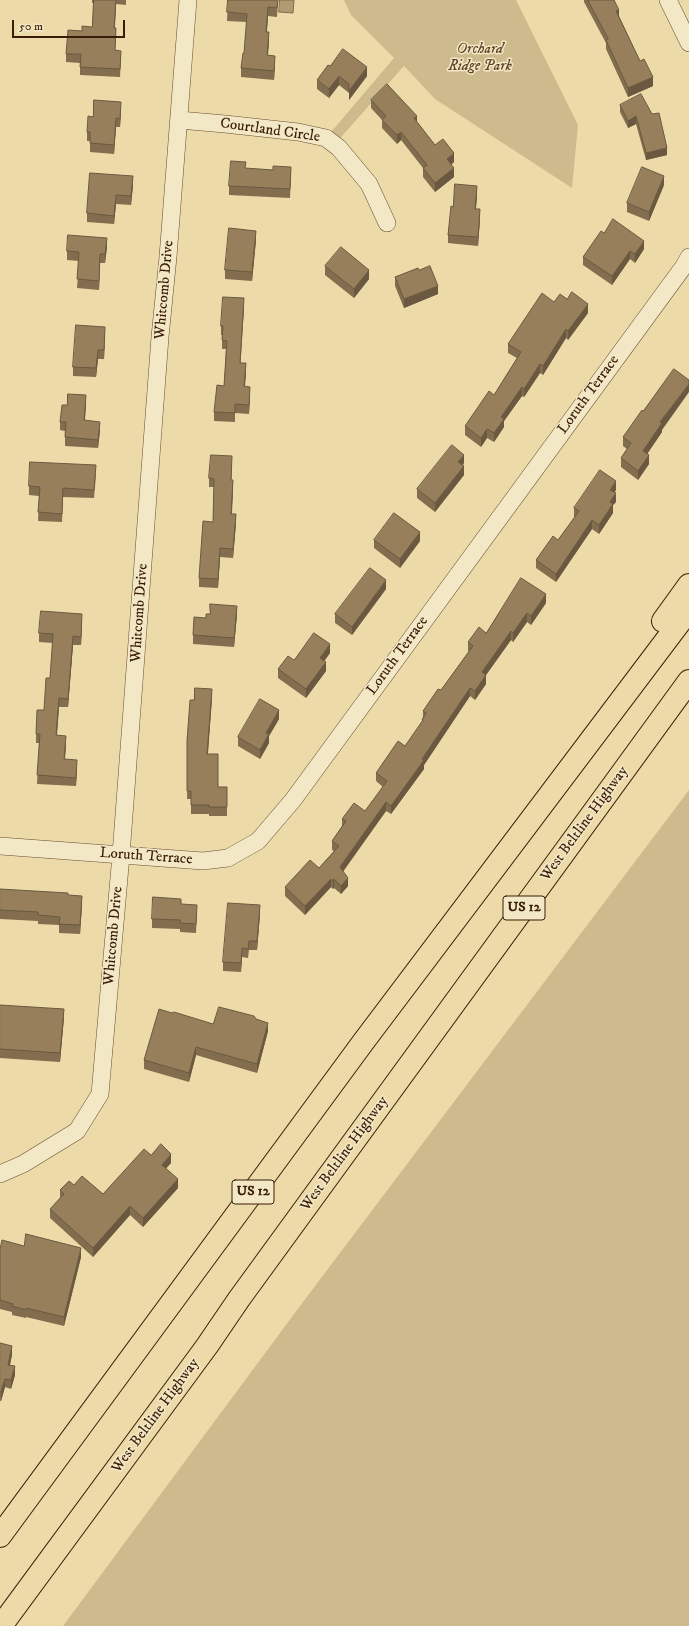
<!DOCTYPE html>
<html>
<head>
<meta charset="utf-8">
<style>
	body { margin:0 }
	#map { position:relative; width:689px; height:1626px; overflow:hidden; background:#ecdba8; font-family:"IM FELL DW Pica",serif }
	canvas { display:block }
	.scale { position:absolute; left:12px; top:20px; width:113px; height:18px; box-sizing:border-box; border:2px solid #3b1c09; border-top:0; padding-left:5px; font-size:12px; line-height:14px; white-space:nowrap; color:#3b1c09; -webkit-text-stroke:3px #f3e8c6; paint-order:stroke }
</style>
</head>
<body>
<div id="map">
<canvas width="689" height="1626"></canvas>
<div class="scale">50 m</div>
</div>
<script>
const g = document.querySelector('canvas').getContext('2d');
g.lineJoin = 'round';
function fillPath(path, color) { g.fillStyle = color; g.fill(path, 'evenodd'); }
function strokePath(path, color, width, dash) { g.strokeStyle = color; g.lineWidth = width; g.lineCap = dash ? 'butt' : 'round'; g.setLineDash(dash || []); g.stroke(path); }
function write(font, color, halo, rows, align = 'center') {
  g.font = font + ' "IM FELL DW Pica",serif'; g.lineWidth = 3; g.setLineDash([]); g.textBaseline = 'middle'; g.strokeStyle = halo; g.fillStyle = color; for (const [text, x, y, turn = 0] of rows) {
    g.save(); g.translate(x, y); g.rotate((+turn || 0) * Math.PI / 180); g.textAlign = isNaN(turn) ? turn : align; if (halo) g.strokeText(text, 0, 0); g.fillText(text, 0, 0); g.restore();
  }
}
fillPath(new Path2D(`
	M344,0H516L578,125L572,188L435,99L404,66L335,144L326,138L394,58L351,15Z
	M689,790V1626H63L300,1306Z`), '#cebb8d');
const water = new Path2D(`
	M280,0H294L293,13L279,12Z`);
fillPath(water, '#b09a72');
strokePath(water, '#816848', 1);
const minor = new Path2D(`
	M668,0L689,43
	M179,120L225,124L298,132L326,138L339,148L369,184L387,223
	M0,846L203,861L228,858L258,841L293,800L684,266L689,257
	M0,1174L23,1164L77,1131L100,1094L121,855L160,337L168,257L188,0`);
const motorway = new Path2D(`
	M663,621L689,585
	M0,1536L364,1041L689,610
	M1,1626L207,1346L239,1299L689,681`);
strokePath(minor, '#674c31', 18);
strokePath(motorway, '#3b1c09', 24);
strokePath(minor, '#f3e8c6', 17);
strokePath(motorway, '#ecdba8', 22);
fillPath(new Path2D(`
	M92,0H126V5L116,4L115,28L116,37L115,50L121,59L120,77L80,75V63L66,62V54L82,31L92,27L94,3H92Z
	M228,0H278L277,17L268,16L267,32L269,41L268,55L275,64L274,80L241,77V68L244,53L247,22L227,21Z
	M584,0H614L619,16L640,61L653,86L628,97L606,49V43L584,2Z
	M330,66L367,76L349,100V93L339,85L329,98L317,89V80Z
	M371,100L417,122L435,145L454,162L451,165L454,177L435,192L423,177V168L401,140L397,144L382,128V120L371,108Z
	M620,105L652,114L667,155L646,160L636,124L628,128L620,112Z
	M121,111L120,127H116L114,154L90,152V141H87V132L93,117Z
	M246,168L291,176L290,198L229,195V186Z
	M90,173L133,185L131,205L116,204L114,224L87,222V213Z
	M664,185L649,221L627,212V203Z
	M477,195L476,209L480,218L478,246L448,243V235L453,207Z
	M604,233L644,249L635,263L630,259L612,285L583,265V257Z
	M256,240L252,281L225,279V270Z
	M107,247L105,263H100L99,290L77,288L79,261L67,260V251Z
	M325,266L369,279L354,298L325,275Z
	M419,270L438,294L404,308L395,286V277Z
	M244,307L240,363L246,372L245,386L250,395L249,414L235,413V422L214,421V412L224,386L226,349H222V335H221V326Z
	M588,313L568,340L566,338L543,375L540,373L524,397L522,396L504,421V427L494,442L487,438L481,447L465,435V426L494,395L517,358L508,353V344Z
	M105,335L104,359H98L96,377L73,376V367Z
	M86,404L85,420L100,430L98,448L65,446V431L60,430V422L67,405Z
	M662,430V432L647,454L649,464L638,480L621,467V458L627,449L623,446V437Z
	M464,463L463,465L464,475L435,512L417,498V489Z
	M232,465L231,480L233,489L232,514L236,523L233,558L220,557L218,588L199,587V578L213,522L214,487H209V478Z
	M96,474L94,498L63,497L62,522L38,521L39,496L29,495V486Z
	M616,490L614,493L616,502L613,505V513L599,534L592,529L556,582L536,568V560L558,540L575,517H574V508Z
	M374,540L420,541L400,568L374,548Z
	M386,589L352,635L335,623V614Z
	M546,603L531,625L527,622L513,642L511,640L486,675V684L475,700L470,696L424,765V769L391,814L386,811L343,871L348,886L341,894L334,888L333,889L331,887L305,915L285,896V887L319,868L334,851L332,850V841L342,826V819L365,811L383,787L376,781V773L405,746L422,723V720L423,717V711L441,690L469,651H468V642Z
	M237,614L234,647L193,644V635L206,618Z
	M82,623L81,645H73L68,707H59L57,735L66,745L65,759L77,769L76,786L37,784L39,743H36V734L44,710L50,678L53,643L39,642V633Z
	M330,653L324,661L326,671L306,698L278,678V669L294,660Z
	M212,698L208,754L218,787H227V816H209V814H191V799H187V741L194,700Z
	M279,719L269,736V743L260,759L238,746V737Z
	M0,889L68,895L82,905L80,934L59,933V925L38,924V921L0,919Z
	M181,904L197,914L196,933L180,932V929L152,928V919Z
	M260,914L257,950H249L248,958L242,957L241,972L223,971V962Z
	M0,1005L64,1017L60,1062L0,1058Z
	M172,1013L213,1024L256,1019L268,1031L257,1073L196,1055L189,1082L144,1069V1060Z
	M151,1155L171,1163L166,1168L178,1188L143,1227L130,1215L93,1257L50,1218V1209L60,1198V1190L74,1185L103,1194Z
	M24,1246L81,1257L64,1326L26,1317V1318L12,1315V1312L0,1309V1249Z
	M0,1343L12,1355L10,1365L15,1375L11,1389L5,1387L1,1401H0Z`), '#826d4f');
fillPath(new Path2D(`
	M116,0V4L114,37V28Z
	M268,7V16L266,40V32Z
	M619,10V18L616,11Z
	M269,32V41L267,64V55Z
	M275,56V64L274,80V71Z
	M367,67V76L349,100V91Z
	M339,76V85L329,98V89Z
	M653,77V86L628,97V88Z
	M121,102V111L120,127V119Z
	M417,116V125L414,118Z
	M636,116V124L628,128V121Z
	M116,118V127L114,154V145Z
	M401,132V140L397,144V135Z
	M667,148V155L646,160V153Z
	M454,153V162L447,168V159Z
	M454,168V177L435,192V183Z
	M133,176V185L131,205V196Z
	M664,176V185L649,221V212Z
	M477,186V195L475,218V209Z
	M116,195V204L114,224V216Z
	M480,209V218L478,246V237Z
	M256,231V240L252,281V272Z
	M107,238V247L105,263V254Z
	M644,241V249L635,263V254Z
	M630,251V259L612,285V276Z
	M100,254V263L99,290V281Z
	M369,270V279L354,298V289Z
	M438,286V294L404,308V299Z
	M244,298V307L240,372V363Z
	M588,304V313L568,340V331Z
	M105,327V335L104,359V350Z
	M566,329V338L543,375V366Z
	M98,350V359L96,377V368Z
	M246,363V372L244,395V386Z
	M540,364V373L524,397V389Z
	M689,384V392L662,430V432L643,460V451L660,422Z
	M250,387V395L249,414V405Z
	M522,387V396L504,421V427L494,442V433L501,417Z
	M86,395V404L84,429V420Z
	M100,422V430L98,448V440Z
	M487,429V438L481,447V438Z
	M464,455V463L458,471V462Z
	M649,455V464L638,480V471Z
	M232,456V465L231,488V480Z
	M464,466V475L435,512V503Z
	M233,480V489L231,523V514Z
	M616,481V490L610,499V490Z
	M616,493V502L613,505V513L599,534V525L610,502Z
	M236,514V523L233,558V549Z
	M592,520V529L556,582V574Z
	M420,532V541L400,568V559Z
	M220,548V557L218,588V579Z
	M386,580V589L352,635V627Z
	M546,594V603L531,625V616Z
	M237,606V614L234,647V638Z
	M527,613V622L513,642V633Z
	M82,614V623L81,645V637Z
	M511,631V640L486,675V684L475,700V691L482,672Z
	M73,636V645L68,707V699Z
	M330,644V653L320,667V658Z
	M326,662V671L306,698V689Z
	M470,688V696L424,765V769L391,814V806Z
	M212,689V698L207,762V754Z
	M59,698V707L56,744V735Z
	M279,710V719L269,736V743L260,759V750L266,733Z
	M66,736V745L64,768V759Z
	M77,760V769L76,786V778Z
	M386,802V811L340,876V867Z
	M348,878V886L341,894V886Z
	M331,879V887L305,915V906Z
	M334,879V888L333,889V881Z
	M82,896V905L80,934V925Z
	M260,905V914L257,950V941Z
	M242,948V957L241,972V963Z
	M64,1009V1017L60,1062V1053Z
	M268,1023V1031L257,1073V1064Z
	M196,1047V1055L189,1082V1073Z
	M171,1154V1163L162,1173V1165Z
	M178,1179V1188L143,1227V1218Z
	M130,1206V1215L93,1257V1248Z
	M81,1248V1257L64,1326V1317Z
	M12,1346V1355L8,1373V1365Z
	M15,1366V1375L11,1389V1380Z
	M5,1379V1387L1,1401V1392Z`), '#6a5940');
const building = new Path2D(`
	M94,0H116L114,28H116L115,50L121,51L120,69L80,67L81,54H66L68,30L82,31V26L92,27Z
	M228,0H278L277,8L268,7L266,32H269L267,55L275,56L274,71L241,68L243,53H244L247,14L227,12Z
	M588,0H614L619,10L616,11L640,61L644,59L653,77L628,88L606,40L608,39Z
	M343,49L367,67L349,91V84L339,76L329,89L317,80L328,65L330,66Z
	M387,84L417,116L414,118L435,145L443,139L454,153L447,159L454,168L435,183L423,168L427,165L401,132L397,135L382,120L386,116L371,100Z
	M641,94L652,114L659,113L667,148L646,153L636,116L628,121L620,105Z
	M94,100L121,102L120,119L116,118L114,145L90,143V132H87L88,116L93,117Z
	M231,161L246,162L245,168L273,170V166L291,167L290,189L229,186Z
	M642,167L664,176L649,212L627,203Z
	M90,173L133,176L131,196L116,195L114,216L87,213Z
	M455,184L477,186L475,209H480L478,237L448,235L451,206L453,207Z
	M613,219L644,241L635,254L630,251L612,276L583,257L601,231L604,233Z
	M229,228L256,231L252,272L225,270Z
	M68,235L107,238L105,254H100L99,281L77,279L79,252L67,251Z
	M341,247L369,270L354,289L325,266Z
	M430,266L438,286L404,299L395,277L418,268L419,270Z
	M572,292L588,304L568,331L566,329L543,366L540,364L524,389L522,387L501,417L504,419L494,433L487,429L481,438L465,426L489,391L494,395L521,352L508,344L542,293L554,302L560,294L567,299Z
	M223,297L244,298L240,363H246L244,386L250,387L249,405L235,404V413L214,412L217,385L224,386L227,341L222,340L223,326H221Z
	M76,325L105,327L104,350H98L96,368L73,367Z
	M674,369L689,380V384L660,422L662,423L643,451L649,455L638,471L621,458L631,443L623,437L642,410L643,411Z
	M68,394L86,395L84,420L100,422L98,440L65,437L66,422H60L62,405H67Z
	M452,445L464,455L458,462L464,466L435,503L417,489Z
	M211,455L232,456L231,480H233L231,514H236L233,549L220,548L218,579L199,578L203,521L213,522L214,479L209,478Z
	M30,462L96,465L94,490L63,488L62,514L38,512L40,487L29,486Z
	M600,470L616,481L610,490L616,493L610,502L613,504L599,525L592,520L556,574L536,560L553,536L558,540L579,511L574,508Z
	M394,513L420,532L400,559L374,540Z
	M370,568L386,580L352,627L335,614Z
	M521,578L546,594L531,616L527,613L513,633L511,631L482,672L486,675L475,691L470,688L422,759L424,760L391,806L386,802L340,867L348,878L341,886L334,879L333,881L331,879L305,906L285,887L310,860L319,868L339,846L332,841L346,821L342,819L354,803L365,811L387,781L376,773L398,741L405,746L423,720H422L426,713L423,711L438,689L441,690L473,646L468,642L479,627L486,633Z
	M210,604L237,606L234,638L193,635L194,617L206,618V614H210Z
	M41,611L82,614L81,637L73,636L68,699L59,698L56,735L66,736L64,759L77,760L76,778L37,775L40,734H36L37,710H44L46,678H50L53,634L39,633Z
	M314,633L330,644L320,658L326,662L306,689L278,669L288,656L294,660Z
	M195,688L212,689L207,754H218V787H227V807H209V805H191V791H187V741L190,700H194Z
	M260,699L279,710L266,733L269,734L260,750L238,737Z
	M0,889L68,893V895L82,896L80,925L59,924L60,917L38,915V912L0,910Z
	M153,897L181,899V904L197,905L196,924L180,923V920L152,919Z
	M228,903L260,905L257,941H249L248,949L242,948L241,963L223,962Z
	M0,1005L64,1009L60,1053L0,1049Z
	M219,1007L254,1016L256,1019L268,1023L257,1064L196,1047L189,1073L144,1060L159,1009L172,1013L174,1012L213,1024Z
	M161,1144L171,1154L162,1165L178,1179L143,1218L130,1206L93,1248L50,1209L64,1194L60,1190L69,1181L74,1185L82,1176L103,1194L144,1149L151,1155Z
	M26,1234L81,1248L64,1317L26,1308V1310L12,1306L13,1304L0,1300V1249L2,1240L24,1246Z
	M0,1343L12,1346L8,1365L15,1366L11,1380L5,1379L1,1392H0Z`);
fillPath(building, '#977f5c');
strokePath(building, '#6a5940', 1);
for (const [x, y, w] of [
	[524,908,42],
	[253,1192,42]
]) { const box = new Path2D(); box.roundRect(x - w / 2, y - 12, w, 24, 3); g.fillStyle = '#f3e8c6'; g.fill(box); strokePath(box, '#3b1c09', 1); }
write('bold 14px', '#3b1c09', null, [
	["US 12",524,908],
	["US 12",253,1192]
]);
write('italic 15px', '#60442a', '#f3e8c6', [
	["Orchard",480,50],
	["Ridge Park",480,67]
]);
write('15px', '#3b1c09', '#f3e8c6', [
	["Courtland Circle",270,131,8],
	["Whitcomb Drive",165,290,-85],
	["Loruth Terrace",589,395,-54],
	["Whitcomb Drive",140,613,-86],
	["Loruth Terrace",398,656,-54],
	["West Beltline Highway",585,824,-54],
	["Loruth Terrace",146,857,4],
	["Whitcomb Drive",114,936,-85],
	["West Beltline Highway",345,1154,-54],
	["West Beltline Highway",156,1416,-54]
]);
</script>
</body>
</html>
